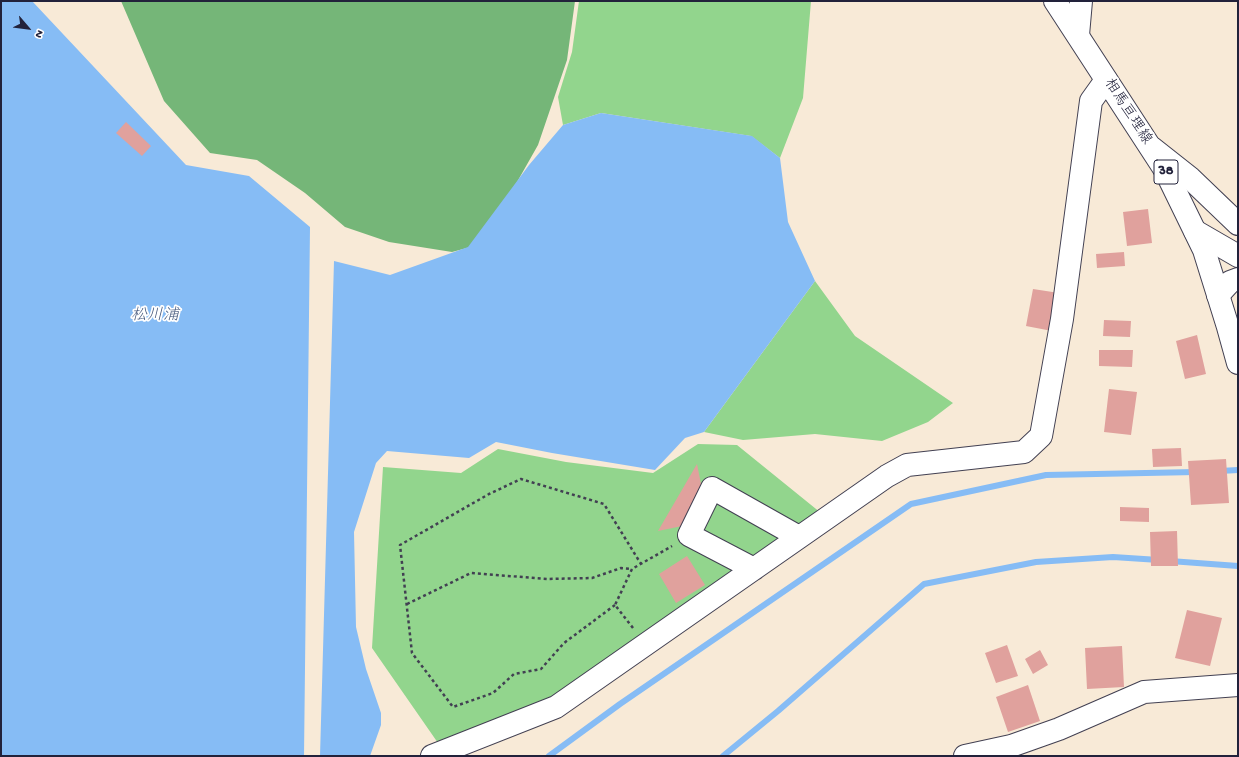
<!DOCTYPE html>
<html>
<head>
<meta charset="utf-8">
<style>
	body { margin:0 }
	#map { position:relative; width:1239px; height:757px; overflow:hidden; background:#f8ead7; font-family:"Gochi Hand",sans-serif }
	canvas { display:block }
	.frame { position:absolute; inset:0; border:2px solid #22223b; pointer-events:none }
	.north { position:absolute; left:8px; top:8px; width:40px; height:40px; -webkit-text-stroke:3px #fff; paint-order:stroke; rotate:118deg; font-size:11px; font-weight:700; line-height:16px; text-align:center; color:#22223b }
	.north::after { content:''; display:block; margin:auto; width:14px; height:18px; background:#22223b; clip-path:polygon(50% 0,100% 100%,50% 72%,0 100%) }
</style>
</head>
<body>
<div id="map">
<canvas width="1239" height="757"></canvas>
<div class="frame"></div>
<div class="north">N</div>
</div>
<script>
const g = document.querySelector('canvas').getContext('2d');
g.lineJoin = 'round';
function fillPath(path, color) { g.fillStyle = color; g.fill(path, 'evenodd'); }
function strokePath(path, color, width, dash) { g.strokeStyle = color; g.lineWidth = width; g.lineCap = dash ? 'butt' : 'round'; g.setLineDash(dash || []); g.stroke(path); }
function write(font, color, halo, rows, align = 'center') {
  g.font = font + ' "Gochi Hand","Klee One",sans-serif'; g.lineWidth = 3.5; g.setLineDash([]); g.textBaseline = 'middle'; g.strokeStyle = halo; g.fillStyle = color; for (const [text, x, y, turn = 0] of rows) {
    g.save(); g.translate(x, y); g.rotate((+turn || 0) * Math.PI / 180); g.textAlign = isNaN(turn) ? turn : align; if (halo) g.strokeText(text, 0, 0); g.fillText(text, 0, 0); g.restore();
  }
}
fillPath(new Path2D(`
	M579,1H811L803,98L780,158L751,136L601,113L563,125L558,97L572,52Z
	M815,281L855,336L953,403L928,422L882,441L815,434L743,440L704,432Z
	M698,444L737,445L821,513L549,701L438,743L372,648L383,467L461,473L498,449L566,462L653,473Z`), '#92d58d');
fillPath(new Path2D(`
	M121,1H575L567,60L538,145L482,244L452,252L389,242L345,227L305,193L257,160L210,153L164,101Z`), '#75b678');
fillPath(new Path2D(`
	M1,1H32L186,165L249,176L310,227L304,756H1Z
	M601,113L752,136L780,158L788,222L815,281L704,432L685,438L655,470L552,453L496,442L469,458L387,451L376,463L354,532L356,627L366,669L381,713V725L370,756H320L334,261L390,275L468,247L529,165L563,125Z`), '#86bcf5');
strokePath(new Path2D(`
	M1220,471L1238,470
	M1170,561L1238,566
	M549,756L620,704L911,504L1046,475L1196,472
	M723,756L778,711L924,584L1036,562L1113,557L1159,560`), '#86bcf5', 6);
fillPath(new Path2D(`
	M126,122L151,146L142,156L116,133Z
	M1148,209L1152,243L1127,246L1123,212Z
	M1124,252L1125,266L1097,268L1096,254Z
	M1033,289L1059,293L1052,331L1026,326Z
	M1104,320L1131,321L1130,337L1103,336Z
	M1197,335L1206,374L1185,379L1176,341Z
	M1099,350H1133L1132,367L1099,366Z
	M1109,389L1137,392L1131,435L1104,432Z
	M1181,448L1182,466L1153,467L1152,449Z
	M1226,459L1229,503L1191,505L1188,461Z
	M697,464L704,499L692,524L658,531Z
	M1120,507L1149,508V522L1120,521Z
	M1177,531L1178,566H1151L1150,532Z
	M687,556L705,585L676,603L659,574Z
	M1187,610L1222,618L1210,666L1175,658Z
	M1007,645L1018,676L996,683L985,653Z
	M1122,646L1124,687L1087,689L1085,648Z
	M1040,650L1048,665L1033,674L1025,659Z
	M1028,685L1040,721L1008,732L996,697Z`), '#e0a19d');
const minor = new Path2D(`
	M1078,35L1081,1
	M1152,148L1190,178L1238,224
	M1195,231L1238,256
	M1218,295L1230,282L1238,279
	M754,569L689,535L712,488L799,537
	M432,756L556,707L887,476L907,465L1024,452L1041,436L1062,319L1091,101L1106,80
	M965,756L1011,746L1059,729L1144,692L1238,685`);
const major = new Path2D(`
	M1055,1L1165,170L1204,250L1228,327L1238,363`);
strokePath(minor, '#424052', 24);
strokePath(major, '#424052', 24);
strokePath(new Path2D(`
	M407,604L471,573L547,579L592,578L621,568L632,569
	M615,605L564,643L541,669L514,674L493,693L453,707L412,653L400,545L489,494L521,479L604,504L641,564
	M633,628L615,605L632,569L672,546`), '#424052', 2.5, [3, 3]);
strokePath(minor, '#fff', 22);
strokePath(major, '#fff', 22);
for (const [x, y, w] of [
	[1166,172,24]
]) { const box = new Path2D(); box.roundRect(x - w / 2, y - 12, w, 24, 3); g.fillStyle = '#fff'; g.fill(box); strokePath(box, '#22223b', 1); }
write('bold 14px', '#22223b', null, [
	["38",1166,172]
]);
write('15px', '#22223b', '#fff', [
	["相馬亘理線",1127,112,57]
]);
write('italic 16px', '#45587c', '#fff', [
	["松川浦",155,317]
]);
</script>
</body>
</html>
